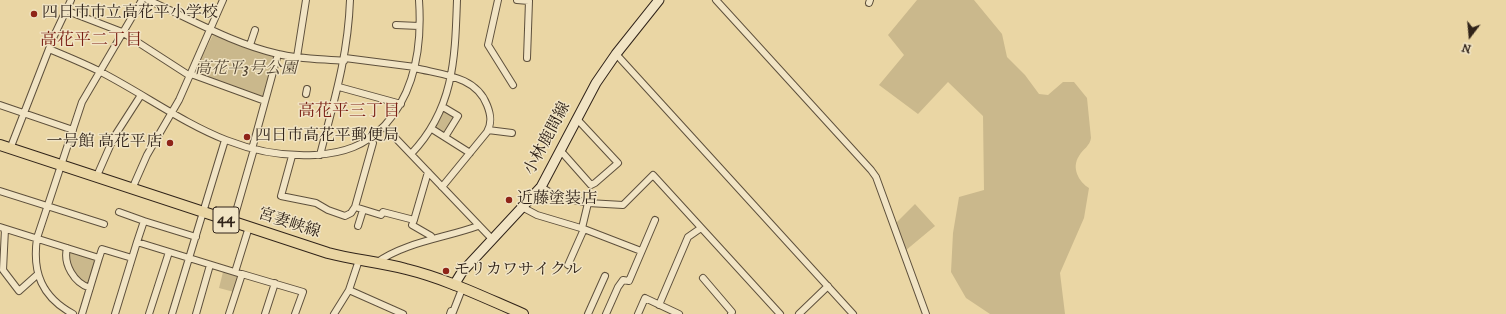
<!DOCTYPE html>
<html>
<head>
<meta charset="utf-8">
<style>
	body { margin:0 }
	#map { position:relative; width:1506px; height:314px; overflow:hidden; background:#ead6a4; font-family:"IM FELL DW Pica",serif }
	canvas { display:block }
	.north { position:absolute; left:1450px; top:16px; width:40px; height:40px; -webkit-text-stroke:3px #f1e4c4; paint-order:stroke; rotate:196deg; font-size:11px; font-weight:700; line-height:16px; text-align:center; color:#302319 }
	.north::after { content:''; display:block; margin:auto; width:14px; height:18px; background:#302319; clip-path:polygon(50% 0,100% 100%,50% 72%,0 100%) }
</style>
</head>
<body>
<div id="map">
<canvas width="1506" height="314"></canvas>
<div class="north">N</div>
</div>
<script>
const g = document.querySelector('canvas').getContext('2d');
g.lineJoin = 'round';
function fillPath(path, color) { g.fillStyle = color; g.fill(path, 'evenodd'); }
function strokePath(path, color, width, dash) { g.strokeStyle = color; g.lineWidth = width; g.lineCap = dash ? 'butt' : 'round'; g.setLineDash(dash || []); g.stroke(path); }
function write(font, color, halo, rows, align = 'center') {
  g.font = font + ' "IM FELL DW Pica","Noto Serif JP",serif'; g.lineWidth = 3; g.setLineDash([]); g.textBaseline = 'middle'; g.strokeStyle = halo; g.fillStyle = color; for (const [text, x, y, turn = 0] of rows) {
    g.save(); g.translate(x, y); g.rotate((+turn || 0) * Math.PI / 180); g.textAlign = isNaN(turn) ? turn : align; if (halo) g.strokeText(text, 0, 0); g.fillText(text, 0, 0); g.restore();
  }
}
fillPath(new Path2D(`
	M917,0H974L1002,34L1007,57L1025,75L1039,94L1048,95L1063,82H1074L1087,98L1091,138C1090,146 1083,149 1079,156C1071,168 1079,182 1089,188L1084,218L1060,273L1065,314H990L966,298L951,272L953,233L959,197L984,190L983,116L948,82L918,114L879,85L904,55L888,35Z
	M213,35L274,56L263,99L193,74Z
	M445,110L453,115L454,119L446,133H443L435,127L442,112Z
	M915,204L935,226L905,251L895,224Z
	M70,251L94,258L95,261L88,284H85C75,275 70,266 68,252Z
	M223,272L237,276L238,279L234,292L219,288Z`), '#cab88c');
const street = new Path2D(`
	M148,0C191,19 231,43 278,54C299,59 322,59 344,61
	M498,0L488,45L513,85
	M517,0L529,1L527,58
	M716,0L871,170L876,177L926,314
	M869,3L870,0
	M65,10L122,32L190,76
	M396,25L419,26
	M250,45L255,30
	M49,49C66,56 83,63 99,71C171,108 227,160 315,155C344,153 365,146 385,125C416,91 422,44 419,0
	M616,54L853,314
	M297,57L306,0
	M345,58L415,67
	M415,68C443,75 476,76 487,105C491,115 492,123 487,132L442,187
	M191,74L265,101
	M339,87L401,104
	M306,94L307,89
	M0,105L73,130
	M443,107L458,116L445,137
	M384,126L492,239
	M432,129L470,153
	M488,130L512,133
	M10,149L54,36L71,0
	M252,149L278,54
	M560,150L591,185L595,183L618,163L577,119
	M411,154C454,109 455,59 457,0
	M320,155C334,101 348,56 350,0
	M292,156L281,196L316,203L328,210L345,216L351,213L355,207L373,143L371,139
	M96,178L114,137L141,95
	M541,187L556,196L588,203L582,228
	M132,189L147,155L179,100L223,0
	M0,191L104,224
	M588,203L623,205L653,175L780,314
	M355,207L381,215L383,212L414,220L428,172
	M522,207L537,215L584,229L641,251
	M119,212L144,221L137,242
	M414,220L412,225L431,236
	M144,221L196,237
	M233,222L254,149
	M358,226L363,210
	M0,227L99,258L82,314
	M5,229L3,270L19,291L38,274
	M67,248C63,264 74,283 90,288
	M99,258L102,249L132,258
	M376,263C405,242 445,238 478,226
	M568,265L584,229
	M235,272L249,227
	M703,278L732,312L731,314
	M349,290L403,314
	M659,305L688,237L701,228
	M73,314C42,297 32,273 37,238L82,102L142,0
	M115,314L137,242L241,274
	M149,314L169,252
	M172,314L225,140
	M196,314L210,265
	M229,314L242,274L303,292L295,314
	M265,314L275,283
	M334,314L349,290L359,260
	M450,314L451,311L453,312L462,289
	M588,314L605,276
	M606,314L618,287L623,280L629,281L655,220
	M638,314L645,298L679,314
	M799,314L828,286`);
const secondary = new Path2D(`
	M454,285L462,272L541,187L596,83L616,54L659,0`);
const primary = new Path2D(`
	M0,145L328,253C354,260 380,262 406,269C447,279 485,298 523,314`);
strokePath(street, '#5e503c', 8);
strokePath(secondary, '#302319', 11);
strokePath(primary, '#302319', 12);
strokePath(street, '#f1e4c4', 6);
strokePath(secondary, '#f1e4c4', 9);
strokePath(primary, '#ead6a4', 10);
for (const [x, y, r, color] of [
	[34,14,4,"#8f2418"],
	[247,137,4,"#8f2418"],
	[170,143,4,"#8f2418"],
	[509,200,4,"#8f2418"],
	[446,271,4,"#8f2418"]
]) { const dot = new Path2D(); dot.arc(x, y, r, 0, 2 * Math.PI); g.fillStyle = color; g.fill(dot); strokePath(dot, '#f1e4c4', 1.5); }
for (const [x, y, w] of [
	[226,220,26]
]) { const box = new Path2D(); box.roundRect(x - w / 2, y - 13, w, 26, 3); g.fillStyle = '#f1e4c4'; g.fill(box); strokePath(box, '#302319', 1); }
write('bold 15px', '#302319', null, [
	["44",226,220]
]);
write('16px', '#302319', '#f1e4c4', [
	["四日市市立高花平小学校",42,14],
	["四日市高花平郵便局",255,137],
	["一号館 高花平店",162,143,"right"],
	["近藤塗装店",517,200],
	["モリカワサイクル",454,271]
], 'left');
write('italic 16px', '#564836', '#f1e4c4', [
	["高花平3号公園",246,70]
]);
write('16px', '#302319', '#f1e4c4', [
	["小林鹿間線",548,139,-62],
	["宮妻峡線",289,224,18]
]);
write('17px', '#7a1f14', '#f1e4c4', [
	["高花平二丁目",91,41],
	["高花平三丁目",349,112]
]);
</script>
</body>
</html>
